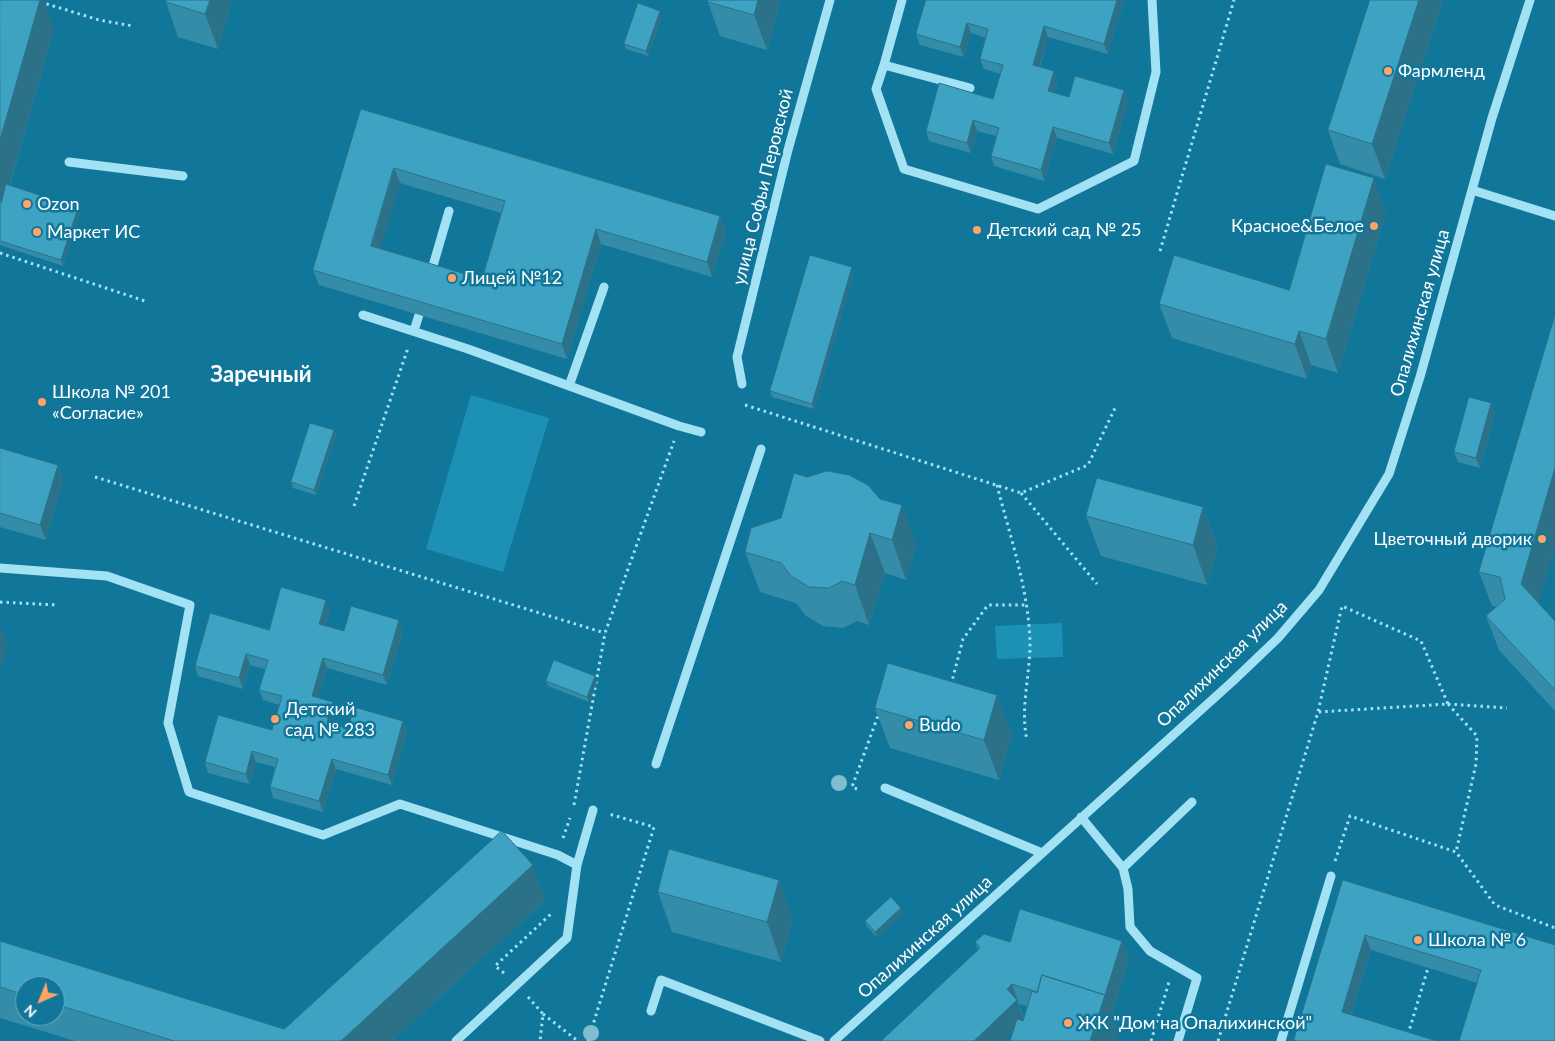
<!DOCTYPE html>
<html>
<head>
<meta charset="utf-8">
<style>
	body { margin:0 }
	#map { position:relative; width:1555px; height:1041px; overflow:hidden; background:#10779a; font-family:Lato,sans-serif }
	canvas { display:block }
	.north { position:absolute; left:15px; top:976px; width:50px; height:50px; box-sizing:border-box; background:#10779a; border:1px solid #70adc2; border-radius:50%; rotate:224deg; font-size:14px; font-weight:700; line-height:20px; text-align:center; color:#fff }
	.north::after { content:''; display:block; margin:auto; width:18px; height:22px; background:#ffa366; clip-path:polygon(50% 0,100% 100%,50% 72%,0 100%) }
</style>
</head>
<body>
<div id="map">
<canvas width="1555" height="1041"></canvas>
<div class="north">N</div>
</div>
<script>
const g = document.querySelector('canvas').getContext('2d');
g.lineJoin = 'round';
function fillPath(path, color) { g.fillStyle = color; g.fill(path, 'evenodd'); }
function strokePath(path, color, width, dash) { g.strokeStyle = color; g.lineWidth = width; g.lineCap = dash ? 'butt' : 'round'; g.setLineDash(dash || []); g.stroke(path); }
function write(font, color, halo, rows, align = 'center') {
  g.font = font + ' Lato,sans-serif'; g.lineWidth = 5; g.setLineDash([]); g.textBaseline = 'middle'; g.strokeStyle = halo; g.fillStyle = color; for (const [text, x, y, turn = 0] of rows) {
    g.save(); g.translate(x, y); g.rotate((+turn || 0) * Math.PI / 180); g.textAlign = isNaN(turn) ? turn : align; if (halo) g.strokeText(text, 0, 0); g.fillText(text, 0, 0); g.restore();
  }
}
fillPath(new Path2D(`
	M471,395L549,418L503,572L426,549Z
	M1062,623L1063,657L997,659L995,626Z`), '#1c91b5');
strokePath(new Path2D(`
	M34,0L99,20L133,26
	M1160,251L1234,0
	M0,253L148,302
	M745,405L1021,493L1088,465L1115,408
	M95,477L605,633
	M997,485C1010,537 1029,590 1030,644C1030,676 1020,708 1027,740
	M1021,493L1097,584
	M354,506L408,348
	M0,602L57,605
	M951,685L963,639L988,605H1027
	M1448,704L1477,736L1476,764L1456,852
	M1448,704L1507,708
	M857,789L852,787L879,713
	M574,805L605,633L674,441
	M563,838L570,818
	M1335,861L1350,816L1456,852L1495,905L1555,928
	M504,973L495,966L552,913
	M528,997L543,1014L540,1041
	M543,1014L578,1041
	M588,1041L654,827L609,814
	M1151,1041L1169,982
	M1218,1041L1318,712L1342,606L1421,641L1448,704L1318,712
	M1406,1041L1428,968`), '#a3e1f4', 3, [2.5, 4]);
strokePath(new Path2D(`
	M884,65L902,0
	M970,88L884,65L876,89L904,169L1038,209L1134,161L1156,72L1152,0
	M69,162L183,176
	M1472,190L1555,216
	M430,276L449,211
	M363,315L468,349L679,426L701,432
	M414,331L422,305
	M742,384L737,357L788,150L830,0
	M569,386L604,287
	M0,568L107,576L190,605L168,723L189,792L323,835L400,804L558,855L577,865
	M656,764L761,449
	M885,788L1042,853
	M1081,817L1123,868L1128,889L1130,927L1150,951L1197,978L1178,1041
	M1123,868L1192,802
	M651,1011L661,980L820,1041
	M456,1041L567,938L577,865L593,810
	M834,1041L1233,681L1278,638L1319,590L1389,474L1420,377L1492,118L1530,0
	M1281,1041L1331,876`), '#a3e1f4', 9);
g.fillStyle = '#80bdd1';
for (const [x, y] of [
	[839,783],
	[591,1033]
]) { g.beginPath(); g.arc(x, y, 8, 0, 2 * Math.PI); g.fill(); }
fillPath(new Path2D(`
	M0,0L54,29L10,185L80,213L63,266L0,245Z
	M166,0H232L218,49L178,37L166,2Z
	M781,0L767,50L720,36L708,2Z
	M926,0H1124L1108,54L1048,37L1040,67L1054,71L1058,81L1054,93L1069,97L1124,90L1128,100L1113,154L1057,138L1044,181L994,166L991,156L996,136L977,131L971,153L929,141L926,131L993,99L1001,74L984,69L980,59L986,38L971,33L964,57L920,45L916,34Z
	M1370,0H1443L1385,179L1340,164L1328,130Z
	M662,16L648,56L626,49L624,44Z
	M361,109L720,216L726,231L712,277L601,244L567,359L319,285L313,270ZM400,183L501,213L482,279L380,249Z
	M1386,213L1338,373L1311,365L1307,379L1172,338L1159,304L1289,290Z
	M852,267L854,273L814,409L772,397L770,391Z
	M1555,315V546L1538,603L1555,621V711L1499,650L1486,616L1496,607L1492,606L1479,572Z
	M1491,403L1495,413L1480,468L1458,462L1454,452Z
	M334,430L336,435L316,495L293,488L291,482Z
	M0,448L58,465L63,480L46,540L0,527Z
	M794,473L916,545L906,580L885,573L869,625L857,621L843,628L823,626L806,616L796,603L760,592L745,552L781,518Z
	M1203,507L1218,547L1207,585L1101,556L1086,516Z
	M330,610L325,626L344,631H403L387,685L327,668L318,698L333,702L337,712L333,724L348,728L403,721L407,732L392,785L336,769L323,812L273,798L270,787L275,767L256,762L249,784L208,773L205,762L272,730L279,705L263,700L259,690L265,669L250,665L243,689L198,676L195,666L269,630Z
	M546,681H597L589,702L548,686Z
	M875,708L1012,735L999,780L890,748Z
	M1343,880L1555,945L1477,983L1371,950L1351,1015L1437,1041H1295L1294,1040Z
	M658,892L793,920L781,962L672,932Z
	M546,900L392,1041H75L0,1018V941L284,1029ZM25,986H55V1016H25Z
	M901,908L903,913L877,937L867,927L865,921Z
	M1122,941L1129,960L1112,1015L1119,1035L1013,1030L1002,1041H881L978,951L975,942ZM1019,1004L1027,1006L1024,1018Z`), '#358ca8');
fillPath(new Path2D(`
	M40,0H44L54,29L3,208L0,200V140Z
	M210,0H232L218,49L205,14Z
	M758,0H781L767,50L754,15Z
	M1117,0H1124L1108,54L1104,44Z
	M1419,0H1443L1385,179L1372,144Z
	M660,11L662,16L648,56L646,51Z
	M967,23L971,33L964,57L960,47Z
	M1044,26L1048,37L1037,75L1033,65Z
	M1054,71L1058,81L1052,101L1048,91Z
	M1124,90L1128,100L1113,154L1109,143Z
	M973,120L977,131L971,153L967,143Z
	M1053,127L1057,138L1044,181L1041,170Z
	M394,168L400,183L377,261L371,246Z
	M1374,178L1386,213L1338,373L1326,339Z
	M78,208L80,213L63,266L61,260Z
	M720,216L726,231L712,277L707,262Z
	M596,229L601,244L567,359L562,344Z
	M852,267L854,273L814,409L812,404Z
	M1299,331L1311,365L1307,379L1295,344Z
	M1491,403L1495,413L1480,468L1476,458Z
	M334,430L336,435L316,495L314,490Z
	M58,465L63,480L46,540L40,525Z
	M1555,468V546L1534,618L1521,584Z
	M902,505L916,545L906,580L892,540Z
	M1203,507L1218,547L1207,585L1193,545Z
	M870,533L885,573L869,625L855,585Z
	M326,600L330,610L323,634L319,624Z
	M399,620L403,631L387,685L383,675Z
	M0,625L8,646L0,671Z
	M246,654L250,665L243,689L239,678Z
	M323,658L327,668L316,706L312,696Z
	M595,676L597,681L589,702L587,697Z
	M997,695L1012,735L999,780L984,740Z
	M333,702L337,712L331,732L327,722Z
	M403,721L407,732L392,785L388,775Z
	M252,751L256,762L249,784L246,774Z
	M332,759L336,769L323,812L319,801Z
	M533,865L546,900L392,1041H341Z
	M779,880L793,920L781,962L767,922Z
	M901,908L903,913L877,937L875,932Z
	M1365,935L1371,950L1347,1027L1342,1012Z
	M1122,941L1129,960L1112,1015L1119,1035L1117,1041H1090Z
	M1012,984L1024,1020L1002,1041H974L1007,989Z`), '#2b7288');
const building = new Path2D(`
	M0,0H40L0,140Z
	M166,0H210L205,14L166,2Z
	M708,0H758L754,15L708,2Z
	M926,0H1117L1104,44L1044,26L1033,65L1054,71L1048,91L1069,97L1075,76L1124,90L1109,143L1053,127L1041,170L991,156L999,128L973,120L967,143L926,131L939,83L993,99L1003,65L980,59L988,29L967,23L960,47L916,34Z
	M1370,0H1419L1372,144L1328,130Z
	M638,3L660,11L646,51L624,44Z
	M361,109L720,216L707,262L596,229L562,344L313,270ZM394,168L505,201L482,279L371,246Z
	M1326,164L1374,178L1326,339L1299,331L1295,344L1159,304L1174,255L1289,290Z
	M6,184L78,208L61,260L0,241V203H1Z
	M810,255L852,267L812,404L770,391Z
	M1555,315V468L1521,584L1555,621V690L1486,616L1505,599L1500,577L1479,572Z
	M1469,397L1491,403L1476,458L1454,452Z
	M310,423L334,430L314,490L291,482Z
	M0,448L58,465L40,525L0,513Z
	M827,471L849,475L868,485L880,499L902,505L892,540L870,533L855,585L842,581L829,588L809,587L791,576L781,563L745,552L751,528L781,518L794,473L807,477Z
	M1097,478L1203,507L1193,545L1086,516Z
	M281,587L326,600L319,624L344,631L351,606L399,620L383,675L323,658L312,696L333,702L327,722L348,728L354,707L403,721L388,775L332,759L319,801L270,787L278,759L252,751L246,774L205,762L218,715L272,730L282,696L259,690L268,660L246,654L239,678L195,666L210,613L269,630Z
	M554,660L595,676L587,697L546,681Z
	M888,663L997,695L984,740L875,708Z
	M502,831L533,865L341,1041H174L55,1004V986H25V995L0,987V941L284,1029Z
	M669,849L779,880L767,922L658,892Z
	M1343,880L1555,945V1041H1459L1481,970L1365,935L1342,1012L1437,1041H1298L1294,1040Z
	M891,897L901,908L875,932L865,921Z
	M1020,909L1122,941L1105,995L1042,975L1037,992L1012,984L1007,989L1017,1000L974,1041H881L980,948L975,942L984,934L1010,942Z
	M1042,975L1105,995L1090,1041H1010L1017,1019L1023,1021L1032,991L1037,993Z`);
fillPath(building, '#3ea3c3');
strokePath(building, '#2b7288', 1);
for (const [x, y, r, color] of [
	[1388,71,5,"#ffa366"],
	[27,204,5,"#ffa366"],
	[1374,226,5,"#ffa366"],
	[977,230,5,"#ffa366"],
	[37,232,5,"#ffa366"],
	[452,278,5,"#ffa366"],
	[42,402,5,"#ffa366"],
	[1542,539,5,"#ffa366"],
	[275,719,5,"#ffa366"],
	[909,725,5,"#ffa366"],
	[1418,940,5,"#ffa366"],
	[1068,1023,5,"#ffa366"]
]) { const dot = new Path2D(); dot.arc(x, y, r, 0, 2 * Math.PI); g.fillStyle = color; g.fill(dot); strokePath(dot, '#10779a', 2); }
write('18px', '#fff', '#10779a', [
	["Фармленд",1398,71],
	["Ozon",37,204],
	["Красное&Белое",1364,226,"right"],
	["Детский сад № 25",987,230],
	["Маркет ИС",47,232],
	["Лицей №12",462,278],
	["Школа № 201",52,392],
	["«Согласие»",52,413],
	["Цветочный дворик",1532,539,"right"],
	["Детский",285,709],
	["сад № 283",285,730],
	["Budo",919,725],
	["Школа № 6",1428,940],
	["ЖК \"Дом на Опалихинской\"",1078,1023]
], 'left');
write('18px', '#fff', '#10779a', [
	["улица Софьи Перовской",763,187,-76],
	["Опалихинская улица",1420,313,-74],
	["Опалихинская улица",1222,664,-44],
	["Опалихинская улица",925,937,-42]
]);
write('bold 22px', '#fff', '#10779a', [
	["Заречный",261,375]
]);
</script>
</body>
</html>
